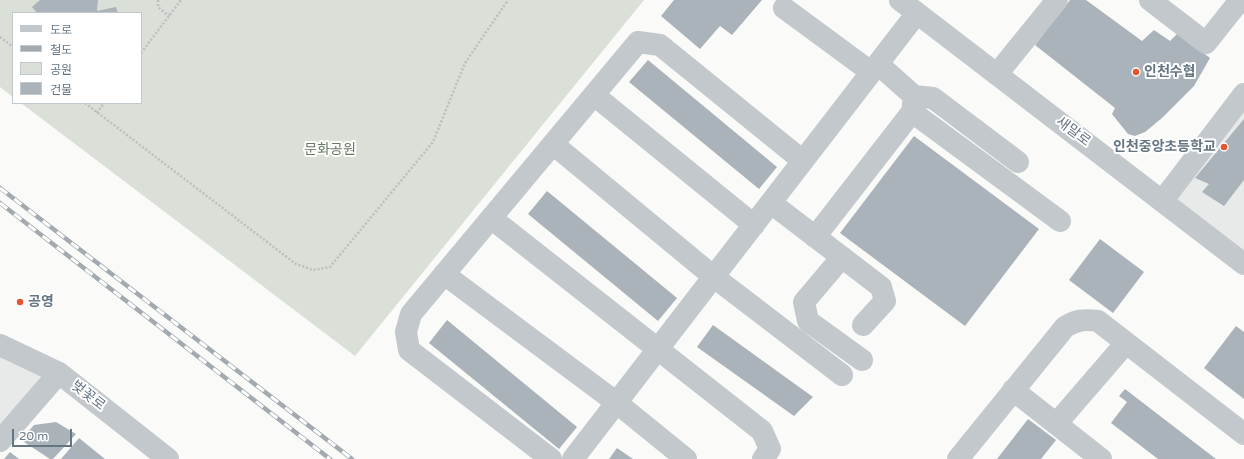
<!DOCTYPE html>
<html>
<head>
<meta charset="utf-8">
<style>
	body { margin:0 }
	#map { position:relative; width:1244px; height:459px; overflow:hidden; background:#fafaf8; font-family:"Varela Round","Noto Sans KR",sans-serif }
	canvas { display:block }
	.legend { position:absolute; left:12px; top:12px; width:130px; height:92px; box-sizing:border-box; background:#fff; border:1px solid #c1c8cd; margin:0; padding:5px 7px; list-style:none; font-size:12px; color:#657683 }
	.legend li { display:flex; align-items:center; gap:8px; height:20px }
	.legend b { width:20px; border:1px solid #c1c8cd }
	.scale { position:absolute; left:12px; top:429px; width:60px; height:18px; box-sizing:border-box; border:2px solid #657683; border-top:0; padding-left:5px; font-size:12px; line-height:14px; white-space:nowrap; color:#657683; -webkit-text-stroke:3px #fff; paint-order:stroke }
</style>
</head>
<body>
<div id="map">
<canvas width="1244" height="459"></canvas>
<ul class="legend">
<li><b style="height:5px;background:#c3c8cc"></b>도로</li>
<li><b style="height:5px;background:#a2aab0"></b>철도</li>
<li><b style="height:11px;background:#dadfd7"></b>공원</li>
<li><b style="height:11px;background:#aab3b9"></b>건물</li>
</ul>
<div class="scale">20 m</div>
</div>
<script>
const g = document.querySelector('canvas').getContext('2d');
g.lineJoin = 'round';
function fillPath(path, color) { g.fillStyle = color; g.fill(path, 'evenodd'); }
function strokePath(path, color, width, dash) { g.strokeStyle = color; g.lineWidth = width; g.lineCap = dash ? 'butt' : 'round'; g.setLineDash(dash || []); g.stroke(path); }
function write(font, color, halo, rows, align = 'center') {
  g.font = font + ' "Varela Round","Noto Sans KR",sans-serif'; g.lineWidth = 4; g.setLineDash([]); g.textBaseline = 'middle'; g.strokeStyle = halo; g.fillStyle = color; for (const [text, x, y, turn = 0] of rows) {
    g.save(); g.translate(x, y); g.rotate((+turn || 0) * Math.PI / 180); g.textAlign = isNaN(turn) ? turn : align; if (halo) g.strokeText(text, 0, 0); g.fillText(text, 0, 0); g.restore();
  }
}
fillPath(new Path2D(`
	M1244,94V264L1163,200Z
	M0,344L59,373L0,442Z`), '#e8e9e9');
fillPath(new Path2D(`
	M0,0H644L355,356L21,103H141V13H13V97L0,87Z`), '#dadfd7');
fillPath(new Path2D(`
	M40,0H98L97,11L116,7L118,13H37L32,7Z
	M674,0H762L732,35L720,26L700,49L661,16Z
	M1070,0H1086L1142,41L1154,30L1170,41L1178,33L1210,58L1194,86L1162,118L1145,132L1135,136L1128,134L1112,114L1115,108L1035,45Z
	M648,60L777,167L759,189L629,82Z
	M1244,119V180L1224,206L1202,192L1209,184L1195,178Z
	M914,136L1039,229L965,326L840,233Z
	M547,191L677,298L658,321L528,214Z
	M1100,239L1144,272L1113,313L1069,280Z
	M447,320L577,427L559,449L429,343Z
	M713,325L813,397L794,416L697,347Z
	M1236,326L1244,332V399L1204,368Z
	M1125,389L1216,459H1158L1111,423L1127,402L1119,396Z
	M1028,419L1056,440L1041,459H997Z
	M56,422L76,434L53,459H50L21,440L34,425Z
	M79,438L105,459H61Z
	M617,448L633,459H609Z
	M10,452L19,459H4Z`), '#aab3b9');
strokePath(new Path2D(`
	M158,0V7L169,16
	M0,37L13,47
	M141,53L181,0
	M85,103L296,264L313,270L330,267L433,142L465,63L508,0
	M97,113L104,103`), '#bbbfc2', 2.5, [2, 2]);
strokePath(new Path2D(`
	M900,0L1244,264
	M1150,0L1206,43L1240,0
	M784,8L871,72
	M878,64L914,96L933,98L1018,162
	M997,74L1057,0
	M594,95L754,225
	M914,96L912,112L1060,221
	M553,144L714,277L842,375
	M1163,200L1244,94
	M771,203L881,287L885,301L863,325
	M491,218L762,431L770,449L763,459
	M815,237L912,112
	M842,257L804,302L808,321L862,360
	M444,274L617,403L686,459
	M0,345L59,373L168,459
	M1013,390L1101,459
	M1056,424L1126,343
	M0,441L59,373
	M551,459L409,350L406,332L411,314L638,42L660,45L803,161
	M573,459L917,13
	M958,459L1065,327C1076,320 1084,319 1098,321L1244,434`), '#c3c8cc', 22);
const rail = new Path2D(`
	M0,188L352,459
	M0,203L330,459`);
strokePath(rail, '#a2aab0', 4.5);
strokePath(rail, '#fff', 3, [9]);
for (const [x, y, r, color] of [
	[1136,72,4,"#e4572e"],
	[1224,147,4,"#e4572e"],
	[20,302,4,"#e4572e"]
]) { const dot = new Path2D(); dot.arc(x, y, r, 0, 2 * Math.PI); g.fillStyle = color; g.fill(dot); strokePath(dot, '#fff', 1.5); }
write('bold 14px', '#657683', '#fff', [
	["인천수협",1144,72],
	["인천중앙초등학교",1216,147,"right"],
	["공영",28,302]
], 'left');
write('14px', '#657683', '#fff', [
	["새말로",1073,132,37],
	["벚꽃로",88,396,38]
]);
write('14px', '#687a64', '#fff', [
	["문화공원",330,150]
]);
</script>
</body>
</html>
